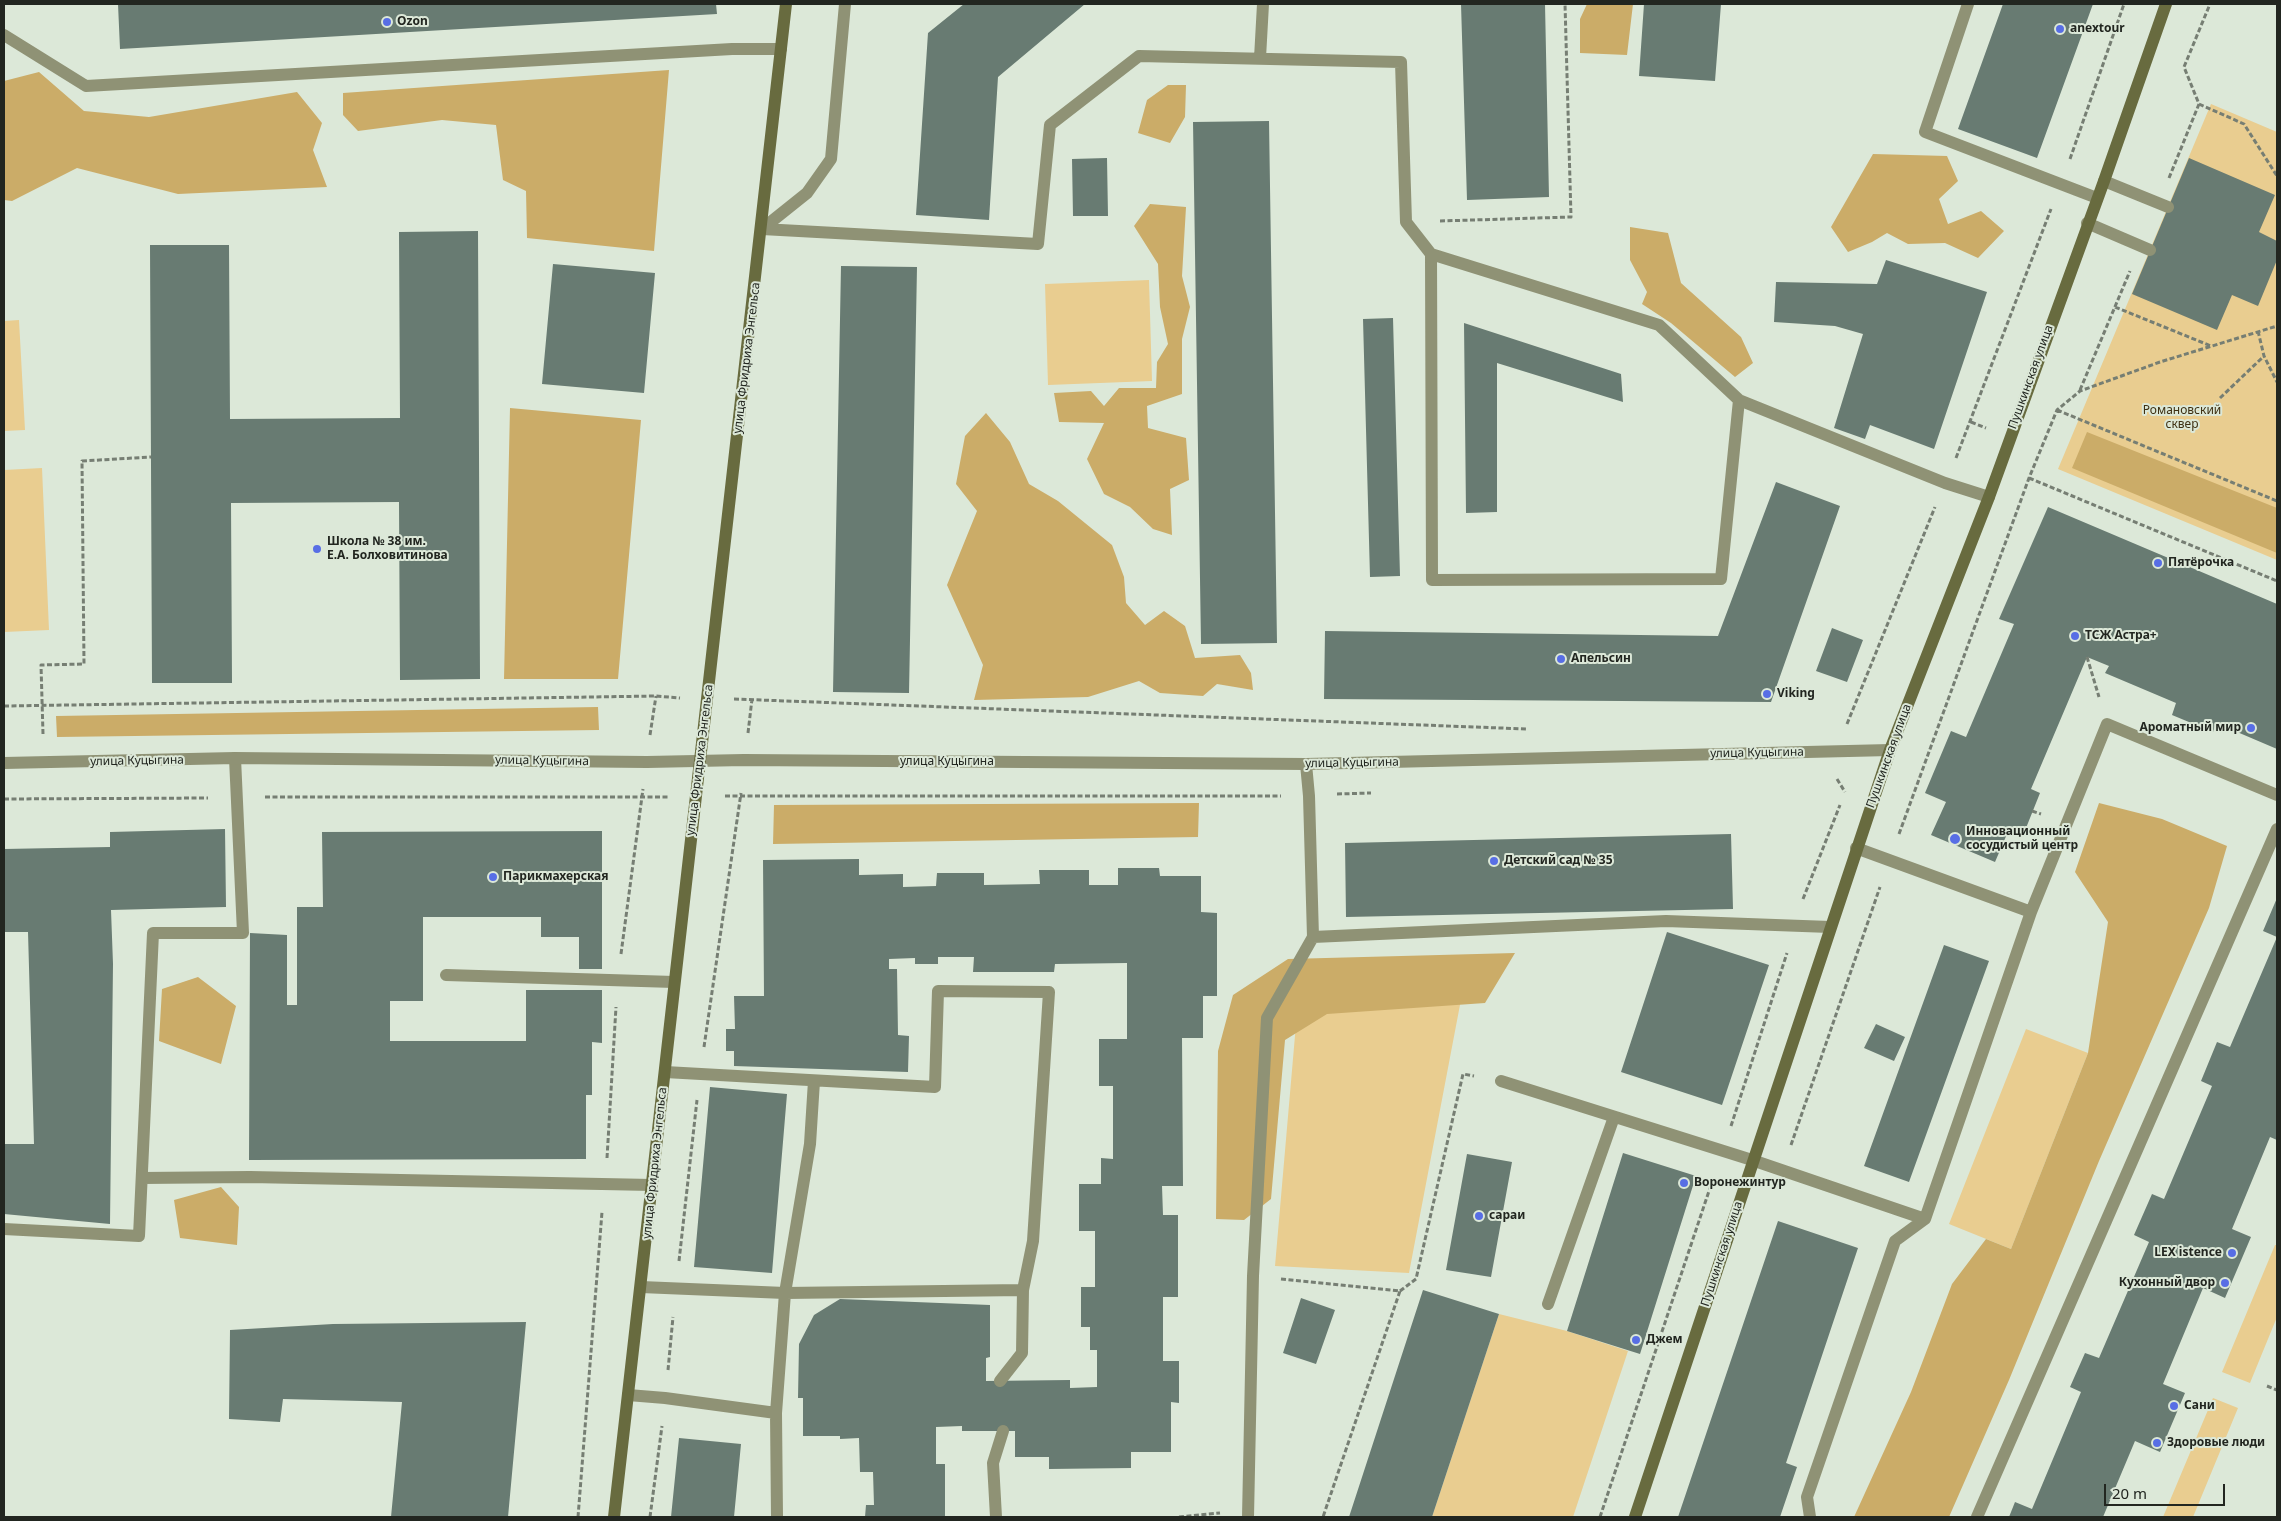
<!DOCTYPE html>
<html>
<head>
<meta charset="utf-8">
<style>
	body { margin:0 }
	#map { position:relative; width:2281px; height:1521px; overflow:hidden; background:#dce8d8; font-family:"Noto Sans",sans-serif }
	canvas { display:block }
	.frame { position:absolute; inset:0; border:5px solid #222620; pointer-events:none }
	.scale { position:absolute; left:2104px; top:1484px; width:121px; height:22px; box-sizing:border-box; border:2px solid #222620; border-top:0; padding-left:6px; font-size:15px; line-height:18px; white-space:nowrap; color:#222620; -webkit-text-stroke:4px #dce8d8; paint-order:stroke }
</style>
</head>
<body>
<div id="map">
<canvas width="2281" height="1521"></canvas>
<div class="frame"></div>
<div class="scale">20 m</div>
</div>
<script>
const g = document.querySelector('canvas').getContext('2d');
g.lineJoin = 'round';
function fillPath(path, color) { g.fillStyle = color; g.fill(path, 'evenodd'); }
function strokePath(path, color, width, dash) { g.strokeStyle = color; g.lineWidth = width; g.lineCap = dash ? 'butt' : 'round'; g.setLineDash(dash || []); g.stroke(path); }
function write(font, color, halo, rows, align = 'center') {
  g.font = font + ' "Noto Sans",sans-serif'; g.lineWidth = 4; g.setLineDash([]); g.textBaseline = 'middle'; g.strokeStyle = halo; g.fillStyle = color; for (const [text, x, y, turn = 0] of rows) {
    g.save(); g.translate(x, y); g.rotate((+turn || 0) * Math.PI / 180); g.textAlign = isNaN(turn) ? turn : align; if (halo) g.strokeText(text, 0, 0); g.fillText(text, 0, 0); g.restore();
  }
}
fillPath(new Path2D(`
	M2211,104L2277,132V560L2058,469Z
	M1149,280L1152,381L1048,385L1045,284Z
	M19,320L25,430L4,431V321Z
	M42,468L49,630L4,632V470Z
	M1467,968L1409,1273L1275,1266L1300,978Z
	M2026,1029L2088,1053L2011,1249L1949,1224Z
	M2275,1245H2277V1317L2250,1383L2222,1372Z
	M1499,1314L1567,1331L1628,1351L1573,1517H1432Z
	M2213,1398L2238,1408L2193,1517H2163Z`), '#e9cd90');
fillPath(new Path2D(`
	M1587,4H1633L1627,55L1580,53V19Z
	M669,70L654,251L527,238L526,191L503,180L496,125L442,120L358,131L343,115V93Z
	M39,72L84,111L149,117L297,92L322,123L313,150L327,187L178,194L77,168L12,201L4,200V81Z
	M1168,85H1186L1185,117L1170,143L1138,133L1147,100Z
	M1873,154L1947,156L1958,181L1939,199L1948,224L1981,211L2004,231L1978,258L1945,243L1908,244L1887,233L1872,242L1848,252L1831,227Z
	M1150,204L1186,207L1182,276L1190,307L1182,339V394L1147,406L1148,428L1186,438L1189,480L1170,489L1172,535L1153,529L1130,507L1104,494L1087,459L1104,423L1059,422L1054,393L1091,391L1104,406L1119,388H1156L1157,362L1168,344L1160,307L1158,264L1134,226Z
	M1630,227L1668,233L1681,283L1741,337L1753,363L1735,377L1671,323L1642,304L1647,292L1630,260Z
	M510,408L641,420L618,679H504Z
	M986,413L1010,442L1029,484L1058,501L1112,545L1124,577L1126,603L1145,625L1164,611L1185,626L1195,658L1240,655L1251,673L1253,690L1217,684L1203,696L1160,693L1139,681L1088,697L974,700L983,665L947,585L977,511L956,484L965,436Z
	M2087,432L2277,508V553L2072,468Z
	M598,707L599,730L57,737L56,716Z
	M1199,803L1198,837L773,844L774,805Z
	M2099,803L2162,819L2227,846L2209,908L2099,1161L2009,1380L1949,1517H1854L1911,1392L1952,1284L1986,1239L2011,1249L2088,1053L2108,922L2075,872Z
	M1515,953L1485,1003L1327,1014L1285,1040L1271,1199L1244,1220L1216,1219L1218,1051L1233,995L1288,959Z
	M198,977L236,1006L221,1064L159,1041L162,989Z
	M221,1187L239,1207L237,1245L180,1238L174,1200Z`), '#cbac68');
fillPath(new Path2D(`
	M118,4H716L717,14L120,49Z
	M964,4H1085L998,77L989,220L916,215L928,33Z
	M1461,4H1545L1549,197L1467,200Z
	M1644,4H1721L1715,81L1639,76Z
	M2003,4H2093L2037,158L1958,129Z
	M1269,121L1277,643L1201,644L1193,122Z
	M1107,158L1108,216H1073L1072,159Z
	M2189,158L2275,195L2259,232L2277,241V260L2258,306L2232,295L2217,330L2132,294Z
	M478,231L480,679L400,680L399,502L231,503L232,683H152L150,245H229L230,419L400,418L399,232Z
	M1886,260L1987,292L1934,449L1870,425L1865,439L1834,428L1863,334L1835,326L1774,322L1776,282L1877,284Z
	M553,264L655,273L644,393L542,384Z
	M841,266L917,267L909,693L833,692Z
	M1393,318L1400,576L1370,577L1363,319Z
	M1464,323L1621,374L1623,402L1497,363V512L1466,513Z
	M1776,482L1840,506L1771,702L1324,699L1325,631L1718,636Z
	M2048,507L2277,604V749L2216,723L2213,732L2172,715L2176,703L2105,673L2109,666L2087,657L2031,789L2040,793L2024,833L2010,827L1995,862L1931,835L1946,802L1925,793L1951,731L1966,737L2014,624L1999,619Z
	M1832,628L1863,640L1847,682L1816,671Z
	M225,829L226,907L111,910L113,964L110,1224L4,1214V1144H34L28,932H4V849L110,847V832Z
	M602,831V969H579V937H541V917H423V1001H390V1041H526V990H602V1043L592,1042V1095H586V1159L249,1160L250,933L287,935V1005H297V907H323L322,832Z
	M1731,834L1733,909L1346,917L1345,843Z
	M859,859V875L903,874V887L936,886L937,873H984V885L1040,884L1039,870H1089V885H1118V868H1159L1160,876H1201V912L1217,913V996H1203V1038H1182L1183,1186H1162L1163,1215H1178V1297H1163V1361H1179V1403L1171,1402V1452H1131V1468L1049,1469V1457H1015V1431H962V1426L936,1427V1464H945V1517H865L866,1505H874L873,1472H860L859,1438L840,1439V1436H803V1398H798L799,1344L814,1315L840,1299L990,1305V1357L986,1358V1381L1070,1380V1388L1097,1387V1350H1090V1327H1081V1287H1095V1231H1079V1184H1101V1158L1113,1159V1086H1099V1039H1127V963L1055,964L1054,972H973L974,957H938V964H915V958L889,959V969H897L898,1035L909,1036L908,1072L734,1066V1051H726V1029H735L734,996H764L763,860Z
	M2277,898V1140L2270,1137L2232,1229L2251,1237L2225,1298L2203,1288L2163,1384L2185,1393L2160,1452L2135,1441L2103,1517H2009L2015,1502L2032,1509L2081,1392L2070,1387L2085,1353L2099,1358L2149,1242L2134,1235L2152,1194L2164,1199L2212,1086L2201,1081L2217,1042L2230,1047L2277,937L2263,931Z
	M1667,932L1769,965L1722,1105L1621,1072Z
	M1944,945L1989,961L1909,1182L1864,1166Z
	M1876,1024L1905,1037L1894,1061L1864,1048Z
	M710,1087L787,1094L772,1273L694,1267Z
	M1623,1153L1696,1176L1640,1354L1567,1331Z
	M1467,1154L1512,1162L1491,1277L1446,1270Z
	M1778,1221L1858,1248L1786,1463L1797,1467L1780,1517H1678Z
	M1423,1290L1499,1314L1432,1517H1349Z
	M1301,1298L1335,1310L1316,1364L1283,1353Z
	M526,1322L508,1517H391L402,1402L283,1399L280,1422L229,1419L230,1330L333,1324Z
	M679,1438L741,1444L734,1517H671Z`), '#687b72');
strokePath(new Path2D(`
	M2199,104L2244,124L2277,176
	M2070,159L2124,4
	M2169,178L2199,104L2184,67L2210,4
	M1440,221L1571,217L1565,4
	M2115,307L2211,346
	M2258,331L2264,356L2277,382
	M2080,390L2130,271
	M2220,398L2264,356
	M2057,410L2277,501
	M1971,422L1986,428
	M1956,458L2051,209
	M2029,478L2277,581
	M2087,657L2099,697
	M734,699L1527,729
	M4,706L656,696L680,698
	M1847,724L1935,507
	M748,733L752,699
	M43,734L41,665L84,664L82,461L151,457
	M650,735L656,696
	M1837,779L1845,792
	M1337,794L1371,793
	M725,796H1281
	M265,797H668
	M4,799L208,798
	M2032,811L2041,814
	M1899,834L2029,478L2057,410L2080,391L2160,362L2277,326
	M1803,899L1840,805
	M621,954L643,789
	M704,1047L741,793
	M1731,1126L1787,953
	M1791,1145L1880,887
	M607,1158L616,1007
	M679,1261L697,1100
	M1281,1279L1400,1291L1323,1517
	M1400,1291L1416,1279L1463,1074L1474,1076
	M668,1370L673,1317
	M2267,1386L2277,1390
	M578,1517L602,1212
	M650,1517L662,1426
	M1179,1517L1220,1513
	M1600,1517L1714,1176`), '#767e73', 3, [5, 2.5]);
strokePath(new Path2D(`
	M1968,4L1925,132L2097,198
	M4,35L86,86L732,49H781
	M1260,58L1263,4
	M2104,181L2168,207
	M2087,223L2150,250
	M762,229L1038,244L1050,125L1139,56L1401,62L1406,222L1431,254L1659,325L1739,400L1721,579L1432,580L1431,254
	M762,229L807,193L831,159L845,4
	M1739,400L1945,483L1989,497
	M1856,848L2031,912L2107,724L2277,795
	M1313,937L1666,921L1830,927
	M446,975L674,982
	M1501,1081L1752,1160L1925,1219
	M142,1178L250,1177L652,1185
	M4,1229L139,1236L153,933H243L235,758
	M641,1287L785,1293L1023,1290L1033,1241L1049,992L938,991L935,1087L665,1072
	M1548,1304L1614,1117
	M1000,1381L1022,1353L1023,1290
	M628,1395L665,1398L776,1413
	M777,1517L776,1413L785,1293L810,1144L814,1081
	M996,1517L993,1463L1003,1431
	M1248,1517L1253,1276L1267,1018L1313,937L1309,796L1306,764
	M1810,1517L1807,1497L1895,1241L1925,1219L2031,912
	M1977,1517L2277,829`), '#8f9275', 12);
strokePath(new Path2D(`
	M4,763L235,758L647,762L744,760L1306,764L1890,750`), '#8f9275', 12);
strokePath(new Path2D(`
	M614,1517L786,4
	M1635,1517L1890,750L1989,497L2104,181L2166,4`), '#686b3f', 12);
for (const [x, y, r, color] of [
	[387,22,5,"#586ee5"],
	[2060,29,5,"#586ee5"],
	[317,549,5,"#586ee5"],
	[2158,563,5,"#586ee5"],
	[2075,636,5,"#586ee5"],
	[1561,659,5,"#586ee5"],
	[1767,694,5,"#586ee5"],
	[2251,728,5,"#586ee5"],
	[1955,839,6,"#586ee5"],
	[1494,861,5,"#586ee5"],
	[493,877,5,"#586ee5"],
	[1684,1183,5,"#586ee5"],
	[1479,1216,5,"#586ee5"],
	[2232,1253,5,"#586ee5"],
	[2225,1283,5,"#586ee5"],
	[1636,1340,5,"#586ee5"],
	[2174,1406,5,"#586ee5"],
	[2157,1443,5,"#586ee5"]
]) { const dot = new Path2D(); dot.arc(x, y, r, 0, 2 * Math.PI); g.fillStyle = color; g.fill(dot); strokePath(dot, '#dce8d8', 2); }
write('bold 12px', '#222620', '#dce8d8', [
	["Ozon",397,22],
	["anextour",2070,29],
	["Школа № 38 им.",327,542],
	["Е.А. Болховитинова",327,556],
	["Пятёрочка",2168,563],
	["ТСЖ Астра+",2085,636],
	["Апельсин",1571,659],
	["Viking",1777,694],
	["Ароматный мир",2241,728,"right"],
	["Инновационный",1966,832],
	["сосудистый центр",1966,846],
	["Детский сад № 35",1504,861],
	["Парикмахерская",503,877],
	["Воронежинтур",1694,1183],
	["сараи",1489,1216],
	["LEX istence",2222,1253,"right"],
	["Кухонный двор",2215,1283,"right"],
	["Джем",1646,1340],
	["Сани",2184,1406],
	["Здоровые люди",2167,1443]
], 'left');
write('12px', '#222620', '#dce8d8', [
	["улица Фридриха Энгельса",747,358,-83],
	["Пушкинская улица",2031,377,-70],
	["улица Куцыгина",1757,753,-1],
	["Пушкинская улица",1889,756,-70],
	["улица Фридриха Энгельса",700,760,-83],
	["улица Куцыгина",137,761,-1],
	["улица Куцыгина",542,761,1],
	["улица Куцыгина",947,762],
	["улица Куцыгина",1352,763,-1],
	["улица Фридриха Энгельса",655,1163,-84],
	["Пушкинская улица",1722,1254,-72]
]);
write('12px', '#3e3012', '#dce8d8', [
	["Романовский",2182,411],
	["сквер",2182,425]
]);
</script>
</body>
</html>
